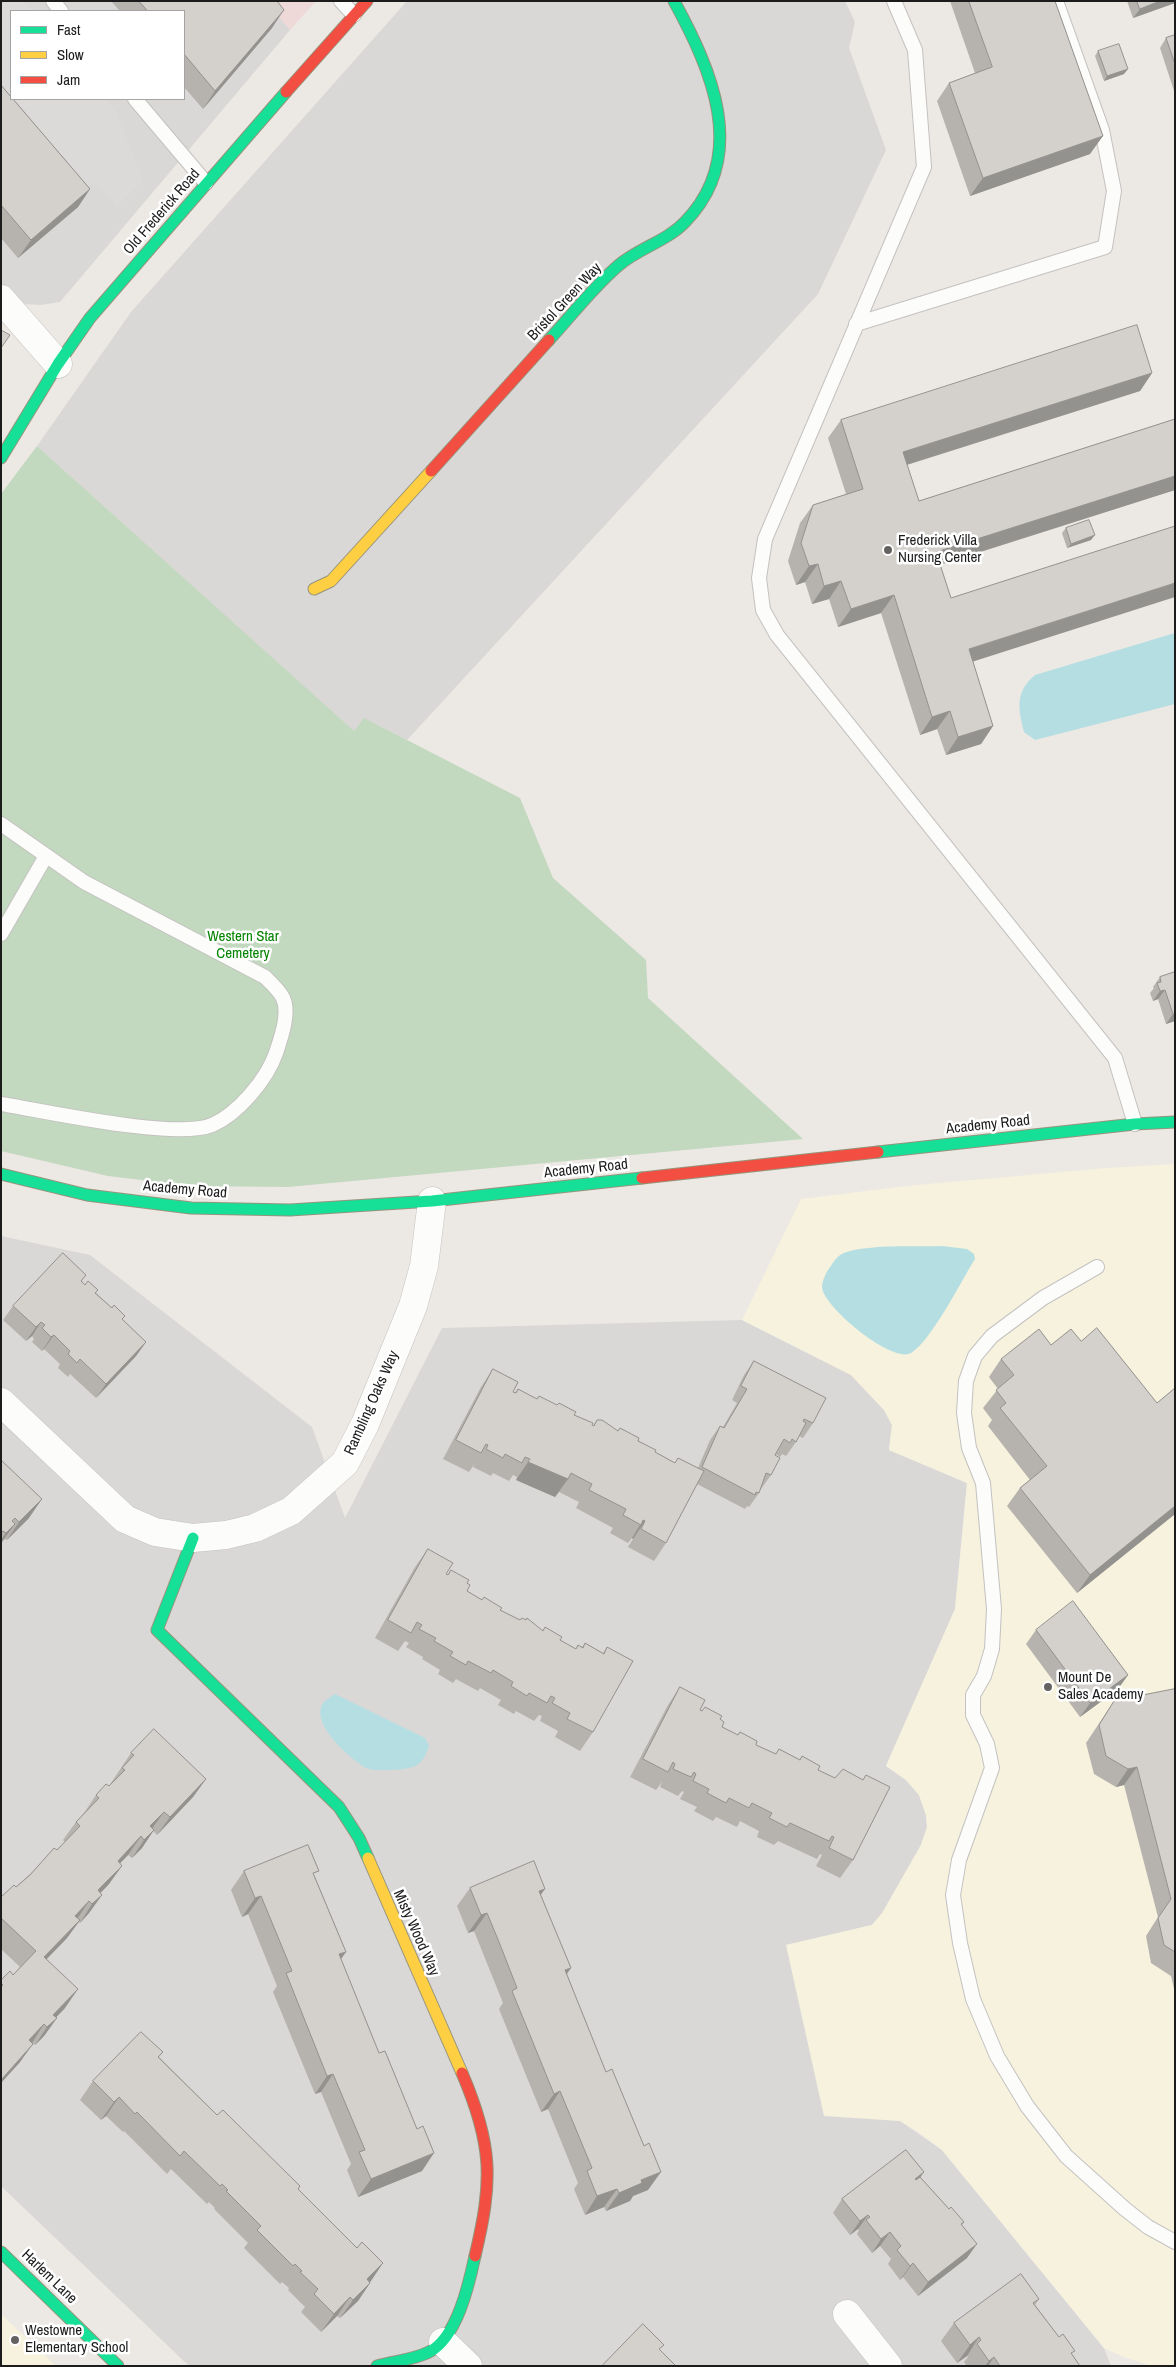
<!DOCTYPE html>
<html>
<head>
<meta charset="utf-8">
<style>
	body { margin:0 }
	#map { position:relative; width:1176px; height:2367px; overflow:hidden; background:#ece8e4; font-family:"Archivo Narrow",sans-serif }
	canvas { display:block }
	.frame { position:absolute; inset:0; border:2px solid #1c1c1c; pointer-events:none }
	.legend { position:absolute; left:10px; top:10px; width:175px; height:90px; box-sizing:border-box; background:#fff; border:1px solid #a4a4a4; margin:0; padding:6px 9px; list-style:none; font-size:15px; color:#1c1c1c }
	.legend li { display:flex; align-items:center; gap:10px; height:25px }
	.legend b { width:25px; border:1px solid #a4a4a4 }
</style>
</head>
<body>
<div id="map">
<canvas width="1176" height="2367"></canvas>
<div class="frame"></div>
<ul class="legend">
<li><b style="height:6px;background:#16e098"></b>Fast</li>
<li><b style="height:6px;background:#ffcf43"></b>Slow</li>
<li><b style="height:6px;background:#f24e42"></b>Jam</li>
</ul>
</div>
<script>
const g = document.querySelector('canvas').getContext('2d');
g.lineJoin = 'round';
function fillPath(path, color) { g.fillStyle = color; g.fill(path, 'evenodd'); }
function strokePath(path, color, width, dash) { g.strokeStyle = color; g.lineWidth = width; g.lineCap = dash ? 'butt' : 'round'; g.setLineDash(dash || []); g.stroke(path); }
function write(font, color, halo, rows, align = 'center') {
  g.font = font + ' "Archivo Narrow",sans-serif'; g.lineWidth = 5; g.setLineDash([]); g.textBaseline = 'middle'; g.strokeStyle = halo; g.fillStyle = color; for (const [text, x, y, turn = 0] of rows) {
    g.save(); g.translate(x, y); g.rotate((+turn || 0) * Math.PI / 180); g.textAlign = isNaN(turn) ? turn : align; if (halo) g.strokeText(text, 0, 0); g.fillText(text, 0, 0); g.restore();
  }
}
fillPath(new Path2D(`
	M407,1H845L855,22L849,48L886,150L818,294L407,740L365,719L354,732L37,446L131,312Z
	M1,1236L90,1255L312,1427L345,1518L442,1328L742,1320L851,1375L884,1410L892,1425L889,1450L967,1483L955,1609L886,1766L906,1780L919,1795L926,1815L927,1827L921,1845L882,1914L872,1925L786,1945L876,2118L900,2121L942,2150L1104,2348L1111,2366H189L1,2186Z`), '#dad8d6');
fillPath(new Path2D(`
	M266,1H316L290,30Z`), '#efd9d8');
fillPath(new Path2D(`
	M1175,1164V2366H1152L1121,2356L1104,2348L942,2150L918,2132L900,2121L824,2116L786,1945L872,1925L882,1913L921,1845L927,1827L926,1815L919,1795L906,1780L886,1766L955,1609L967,1483L889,1450L892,1425L884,1410L851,1375L742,1320L801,1199L906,1186L1106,1168Z
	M1,2314L56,2366H1Z`), '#f6f2de');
fillPath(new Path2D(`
	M1,1H266L290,30L60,302L41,305L5,303L1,298ZM11,11H184V99H11Z`), '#d9d8d6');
fillPath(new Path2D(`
	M37,446L354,731L364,718L520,798L553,878L646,960L648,998L803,1139L288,1187L193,1186L108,1176L1,1151V494Z`), '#c2d8bf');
fillPath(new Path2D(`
	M1,1H24L33,11H11V99H106L117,113L143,180L117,207L93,182L76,195L1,106Z`), '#dcdad8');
fillPath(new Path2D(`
	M1175,633V704L1035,740L1024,732C1018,708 1015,692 1035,675Z
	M942,1246L967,1249L974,1254L975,1259C961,1281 932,1340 911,1353C893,1364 823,1307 822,1287C822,1281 827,1270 831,1266C834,1261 838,1255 844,1253C868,1244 915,1247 942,1246Z
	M335,1694L425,1738L429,1746C422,1770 409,1769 387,1770C379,1770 371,1771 364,1767C349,1757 310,1724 323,1703C326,1700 332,1696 335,1694Z`), '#b4dee2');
const lane = new Path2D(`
	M53,1L61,11
	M341,1L354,15
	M894,1L915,50L924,167L765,539L759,578L763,610L777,635L1115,1058L1135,1124
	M135,99L206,183
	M856,324L1105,247L1114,191L1102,130L1056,1
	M1,824L84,882L265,977C271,983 279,990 283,998C290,1013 281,1038 276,1053C267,1079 238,1114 212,1125C175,1140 45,1111 1,1104
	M1,934L46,856
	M1097,1267L1043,1298L992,1336L975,1356L966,1381L964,1413L969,1448L983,1483L994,1609L992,1649L984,1676L973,1695V1715L987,1744L992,1768L959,1860L953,1895L960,1943L973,1999L997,2056L1027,2106L1066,2156L1125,2209L1148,2227L1175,2242`);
const street = new Path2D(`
	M1,299L58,364
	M1,1402L125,1519L155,1532L193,1538L226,1535L255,1528L291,1511L345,1463L365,1424L413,1306L424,1266L432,1201
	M847,2314L888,2366
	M443,2342L468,2366`);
const fast = new Path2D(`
	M549,340C572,315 593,287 619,265C639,248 667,241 685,222C750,155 711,69 674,1
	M1,458L58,364L90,318L286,92
	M878,1152L1135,1124L1175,1122
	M1,1174L87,1195L191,1208L290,1210L432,1201L642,1178
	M193,1538L157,1630L339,1807L359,1838L368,1858
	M1,2252L118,2366
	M377,2366C394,2361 413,2360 429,2352C457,2338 469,2284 475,2256`);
const slow = new Path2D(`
	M314,589L331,581L431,471
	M368,1858L462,2073`);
const jam = new Path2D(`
	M286,92L367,1
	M431,471L549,340
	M642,1178L878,1152
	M462,2073C493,2145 493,2181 475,2256`);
strokePath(lane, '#c4c2c0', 16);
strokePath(street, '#c4c2c0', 29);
strokePath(fast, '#96947c', 13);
strokePath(slow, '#96947c', 13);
strokePath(jam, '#96947c', 13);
strokePath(lane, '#fcfcfb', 14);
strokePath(street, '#fcfcfb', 28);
strokePath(fast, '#16e098', 11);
strokePath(slow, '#ffcf43', 11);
strokePath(jam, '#f24e42', 11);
fillPath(new Path2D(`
	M111,1H277L272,28L203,109L184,87V11H120Z
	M950,1H1055L1090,154L970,196L937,101L949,83L975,73Z
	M1127,1H1175V3L1133,18Z
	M1175,35V94L1160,48L1166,38Z
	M1098,51L1124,74L1104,81L1095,56Z
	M1,85L90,189L78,207L18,258L1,238Z
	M1152,373L1140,391L907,465L919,501L1175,419V490L940,565L951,598L973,662L993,726L981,744L946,755L937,729L920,735L881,613L838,627L829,599L812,604L805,582L796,585L788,561L800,523L813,505L846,494L828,438L841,420Z
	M1066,528L1091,540L1067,548L1062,533Z
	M1175,972V1021L1166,1024L1158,999L1153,1001L1150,993L1154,988L1153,987L1160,977Z
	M82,1281L85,1285L98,1290L96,1293L112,1308L125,1316L122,1319L146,1342L136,1356L96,1398L70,1374L68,1377L58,1368L60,1364L44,1349L42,1351L32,1342L34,1339L32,1336L26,1341L3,1320L13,1306Z
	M1081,1341L1157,1403L1175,1388V1514L1077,1593L1007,1506L1020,1488L1030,1480L988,1426L992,1420L983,1408L998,1389L989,1377L1001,1359L1051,1345Z
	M754,1361L813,1423L803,1438L799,1436L796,1442L786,1456L782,1454L780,1457L776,1454L771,1475L761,1489H760L759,1493L749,1507L747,1506L745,1509L697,1484L666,1543L654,1561L628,1547L633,1539L632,1538L628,1543L610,1533L613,1528L576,1508L579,1502L559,1492L555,1497L516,1480L517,1477L513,1475L509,1481L493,1473L491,1476L473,1467L475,1463L469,1472L443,1459L481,1387L493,1369L513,1392L515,1393L518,1389L537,1399L539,1396L593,1426L597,1420L618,1431L620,1428L655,1452L675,1463L678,1458L698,1468L710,1440L720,1426L723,1427L737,1403L732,1400L744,1375Z
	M1,1460L29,1518L7,1540L5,1539L1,1543Z
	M428,1549L446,1574L448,1575L451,1570L467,1583V1591L500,1610L542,1631L545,1627L560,1640L576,1649L578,1645L582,1647L585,1643L603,1653L607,1647L593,1732L580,1751L555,1737L558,1731L540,1721L542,1716L539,1715L534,1721L516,1711L514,1714L498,1705L501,1700L480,1688L478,1691L456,1679L453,1683L438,1674L440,1670L422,1659L423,1657L406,1647L409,1643L405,1641L398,1651L375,1638L415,1567Z
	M1036,1630L1128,1675L1118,1689L1080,1717L1026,1644Z
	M680,1687L700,1710L720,1719L722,1727L737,1735L740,1732L756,1745L776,1754L779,1749L800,1760L802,1756L818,1770L835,1778L863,1780L866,1775L853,1860L840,1878L816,1866L822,1855L820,1854L817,1859L778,1841L774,1845L757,1837L759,1831L740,1821L737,1827L716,1817L713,1821L694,1811L697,1807L680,1799L684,1792L682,1791L678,1796L660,1787L662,1782L656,1790L630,1777L668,1705Z
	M1175,1689V1993L1171,1976L1151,1963L1146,1936L1158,1917L1124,1785L1116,1787L1094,1774L1086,1743L1114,1701Z
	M131,1753L206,1779L193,1797L157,1835L153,1831L142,1848L132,1858L128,1855L120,1863L109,1884L100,1893L102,1895L89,1913L80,1923L79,1922L67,1938L47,1959L65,2008L56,2017L57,2018L44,2036L35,2045L32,2043L20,2062L1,2083V1980L13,1975L20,1967L1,1949V1897L16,1887L65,1842L63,1840L76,1822L84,1813L96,1795L109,1786Z
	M244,1871L315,1877L346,1952L341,1959L422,2171L358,2197L347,2170L351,2164L321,2092L315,2094L273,1992L277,1986L248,1914L242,1917L231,1890Z
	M470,1888L541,1895L567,1974L648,2190L633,2196L630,2201L606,2211L604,2207L585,2215L574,2189L578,2183L548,2109L541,2112L499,2009L503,2003L474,1931L468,1933L457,1906Z
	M163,2052L159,2057L217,2115L300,2186L298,2189L370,2283L358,2301L340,2318L337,2316L321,2332L301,2312L305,2307L288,2290L289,2288L282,2282L280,2284L244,2248L248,2243L214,2209L215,2208L209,2202L207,2204L171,2169L167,2174L124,2131L123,2132L106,2116L101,2120L80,2100L93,2081Z
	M924,2172L920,2177L949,2209L964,2222L962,2225L967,2258L918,2296L903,2277L900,2280L888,2264L891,2259L880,2246L872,2253L857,2234L859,2230L858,2229L850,2235L833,2213L842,2199Z
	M1039,2299L1035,2305L1080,2366H967L964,2362L968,2357L967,2356L957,2363L941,2341L954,2323Z`), '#b6b3af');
fillPath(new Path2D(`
	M1160,1H1175V3L1133,18L1140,9Z
	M284,10L272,28L203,109L215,91Z
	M1128,69L1124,74L1104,81L1107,76Z
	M1103,136L1090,154L970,196L983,178Z
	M90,189L78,207L18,258L31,240Z
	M1152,373L1140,391L890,470L903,452Z
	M1175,476V490L923,570L936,552Z
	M1095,535L1091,540L1067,548L1071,544Z
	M818,564L805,582L796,585L809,566Z
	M841,581L829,599L812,604L824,586Z
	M1175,583V597L956,667L969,649Z
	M894,595L881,613L838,627L851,609Z
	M950,711L937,729L920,735L932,717Z
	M993,726L981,744L946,755L958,737Z
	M1165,990L1158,999L1153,1001L1160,991Z
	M1173,1014H1175V1021L1166,1024Z
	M41,1322L32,1336L26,1341L36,1327Z
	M54,1335L44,1349L42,1351L51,1337Z
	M146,1342L136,1356L96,1398L106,1384Z
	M528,1462L568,1479L555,1497L516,1480Z
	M42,1499L29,1518L7,1540L19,1522Z
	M1175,1506V1514L1077,1593L1090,1575Z
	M643,1520L645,1521L633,1539L632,1538Z
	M15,1524L1,1543V1540L6,1533Z
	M1128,1675L1118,1689L1080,1717L1090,1703Z
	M1137,1767L1124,1785L1116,1787L1128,1769Z
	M206,1779L193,1797L157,1835L170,1817Z
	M164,1812L151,1830L150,1826Z
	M154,1830L142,1848L132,1858L144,1840Z
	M141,1836L128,1855L105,1879L118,1861Z
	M122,1866L109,1884L91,1903L98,1890Z
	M545,1889L532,1907L539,1891Z
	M102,1895L89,1913L80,1923L92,1904Z
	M261,1896L248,1914L242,1917L255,1898Z
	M89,1901L77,1919L75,1916Z
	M487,1913L474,1931L468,1933L481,1915Z
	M80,1920L67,1938L31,1975L44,1957Z
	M346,1952L333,1970L339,1954Z
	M571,1968L558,1987L565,1970Z
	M78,1989L65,2008L47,2027L53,2015Z
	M57,2018L44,2036L35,2045L47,2027Z
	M44,2024L32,2043L29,2040Z
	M33,2044L20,2062L1,2083V2080Z
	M333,2074L321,2092L315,2094L327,2076Z
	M560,2091L548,2109L541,2112L554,2094Z
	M119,2097L106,2116L101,2120L114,2102Z
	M434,2153L422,2171L358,2197L371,2179Z
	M661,2172L648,2190L633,2196L630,2201L606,2211L619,2193L641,2180Z
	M924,2172L914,2186L915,2179Z
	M617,2189L604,2207L585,2215L597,2196Z
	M868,2215L858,2229L850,2235L860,2221Z
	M890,2232L880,2246L872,2253L881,2239Z
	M977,2244L967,2258L918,2296L928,2282Z
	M383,2263L371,2281L355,2298L367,2279Z
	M913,2263L903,2277L900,2280L910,2266Z
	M370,2283L358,2301L340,2318L353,2300Z
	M350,2297L337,2316L321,2332L334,2314Z
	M979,2337L967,2356L957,2363L970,2345Z
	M994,2357L988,2366H985L989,2361Z`), '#94928f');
const building = new Path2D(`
	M139,1H277L284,10L215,91L184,54V11H148Z
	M969,1H1055L1103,136L983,178L949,83L992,67Z
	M1137,1H1160L1140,9Z
	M1175,35V64L1166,38Z
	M1119,44L1128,69L1107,76L1098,51Z
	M1,85L11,97V99H13L90,189L31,240L1,205Z
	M1137,325L1152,373L903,452L919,501L1175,419V476L936,552L951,598L1175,526V583L969,649L993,726L958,737L950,711L932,717L894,595L851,609L841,581L824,586L818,564L809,566L801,543L813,505L863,489L841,420Z
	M1,330L10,335L1,348Z
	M1089,520L1095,535L1071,544L1066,528Z
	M1175,972V1014H1173L1165,990L1160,991L1157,983L1161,982L1160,977Z
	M63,1253L86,1275L81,1281L85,1285L88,1281L98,1290L95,1293L112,1308L114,1305L125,1316L122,1319L146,1342L106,1384L80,1359L77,1363L68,1354L70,1351L54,1335L51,1337L42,1328L45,1325L41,1322L36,1327L13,1306Z
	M1097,1328L1157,1403L1175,1388V1506L1090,1575L1020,1488L1047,1466L1000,1408L1006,1403L996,1390L1014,1375L1001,1359L1039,1329L1051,1345L1071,1329L1081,1341Z
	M754,1361L826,1398L813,1423L804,1419L803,1421L806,1423L796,1442L792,1439L790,1443L784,1439L775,1455L780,1458L771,1475L766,1473L759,1493L756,1492L755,1495L702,1467L720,1426L724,1428L747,1389L741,1386Z
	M493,1369L518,1382L513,1392L516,1393L518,1389L537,1399L539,1396L557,1405L559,1403L576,1412L574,1415L593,1423L592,1425L594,1426L597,1420H602L618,1431L620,1428L639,1438L638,1441L656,1450L655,1452L675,1463L678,1458L704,1471L666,1543L641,1529L645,1521L643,1520L641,1525L623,1515L626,1509L589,1490L592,1484L571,1473L568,1479L528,1462L530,1459L525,1457L522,1463L505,1454L503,1458L486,1449L488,1445L486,1444L481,1453L456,1440Z
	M1,1460L42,1499L19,1522L15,1518L12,1521L15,1524L6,1533L3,1531L1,1533Z
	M428,1549L453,1563L446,1574L448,1575L451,1570L469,1580L467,1583L470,1585L467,1591L482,1600L484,1597L502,1608L500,1610L520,1620L522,1618L526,1620L527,1618L543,1631L545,1627L562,1637L560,1640L576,1649L578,1645L583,1648L585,1643L604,1654L607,1647L633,1661L593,1732L567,1719L570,1713L552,1703L555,1698L551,1696L547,1703L529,1693L527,1696L511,1686L513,1682L493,1670L491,1673L468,1661L466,1665L450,1656L453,1652L434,1641L436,1638L419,1629L422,1625L417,1622L411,1633L388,1620Z
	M1073,1601L1128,1675L1090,1703L1036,1630Z
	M680,1687L705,1700L700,1710L702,1711L705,1707L722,1716L720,1719L724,1722L722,1727L738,1735L740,1732L757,1741L756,1745L776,1754L779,1749L800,1760L802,1756L820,1766L818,1770L835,1778L843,1769L863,1780L866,1775L890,1787L853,1860L829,1848L834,1837L832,1836L829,1841L790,1823L787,1827L769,1818L772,1813L752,1803L749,1808L729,1798L726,1803L707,1793L709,1789L693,1781L696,1774L694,1772L691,1777L673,1769L675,1764L673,1762L668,1772L643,1759Z
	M1175,1689V1952L1164,1945L1158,1918L1171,1899L1137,1767L1128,1769L1106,1756L1099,1725L1114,1701Z
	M154,1729L206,1779L170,1817L164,1812L150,1826L154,1830L144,1840L141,1836L118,1861L122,1866L98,1890L102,1895L92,1904L89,1901L75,1916L80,1920L44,1957L78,1989L53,2015L57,2018L47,2027L44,2024L29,2040L33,2044L1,2080V1987L3,1985L1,1983V1980L10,1971L13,1975L36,1951L1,1918V1897L14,1885L16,1887L30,1875L54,1848L57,1850L80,1826L76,1822L99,1798L96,1795L106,1784L109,1786L125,1770L122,1768L134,1755L131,1753Z
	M308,1845L319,1871L313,1873L346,1952L339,1954L379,2053L385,2051L417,2129L423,2126L434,2153L371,2179L359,2152L365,2150L333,2074L327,2076L286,1973L292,1971L261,1896L255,1898L244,1871Z
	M534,1861L545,1889L539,1891L571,1968L565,1970L606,2072L612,2069L644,2146L649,2143L661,2172L641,2180L642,2183L619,2193L617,2189L597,2196L587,2171L592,2168L560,2091L554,2094L512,1991L517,1988L499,1942L487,1913L481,1915L470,1888Z
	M141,2032L163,2052L158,2057L217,2115L223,2110L300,2186L298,2189L357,2248L362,2242L383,2263L367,2279L370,2283L353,2300L350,2297L334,2314L314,2294L318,2289L300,2272L302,2271L295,2264L293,2266L257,2230L261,2226L226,2191L228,2190L222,2184L220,2186L184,2151L180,2156L137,2112L135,2114L119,2097L114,2102L93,2081Z
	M906,2150L924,2172L915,2179L916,2180L920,2177L949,2209L951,2207L964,2222L961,2224L977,2244L928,2282L913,2263L910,2266L897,2250L901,2246L890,2232L881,2239L866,2220L870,2217L868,2215L860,2221L842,2199Z
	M1021,2274L1039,2299L1033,2303L1059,2337L1063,2334L1075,2351L1071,2353L1080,2366H1000L994,2357L989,2361L977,2344L981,2340L979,2337L970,2345L954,2323Z
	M643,2324L664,2345L659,2349L676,2366H602Z`);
fillPath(building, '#d4d0cc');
strokePath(building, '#94928f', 1);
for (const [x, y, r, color] of [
	[888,550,5,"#656362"],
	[1048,1687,5,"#656362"],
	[15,2340,5,"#656362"]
]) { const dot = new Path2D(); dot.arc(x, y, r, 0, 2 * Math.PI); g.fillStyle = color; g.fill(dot); strokePath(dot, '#fff', 2); }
write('15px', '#1c1c1c', '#fff', [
	["Old Frederick Road",162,212,-49],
	["Bristol Green Way",565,302,-47],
	["Academy Road",988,1125,-6],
	["Academy Road",586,1169,-6],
	["Academy Road",185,1190,5],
	["Rambling Oaks Way",372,1403,-66],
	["Misty Wood Way",416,1933,66],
	["Harlem Lane",49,2277,44]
]);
write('15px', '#1c1c1c', '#fff', [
	["Frederick Villa",898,541],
	["Nursing Center",898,558],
	["Mount De",1058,1678],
	["Sales Academy",1058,1695],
	["Westowne",25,2331],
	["Elementary School",25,2348]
], 'left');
write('15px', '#048301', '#fff', [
	["Western Star",243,937],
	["Cemetery",243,954]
]);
</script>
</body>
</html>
